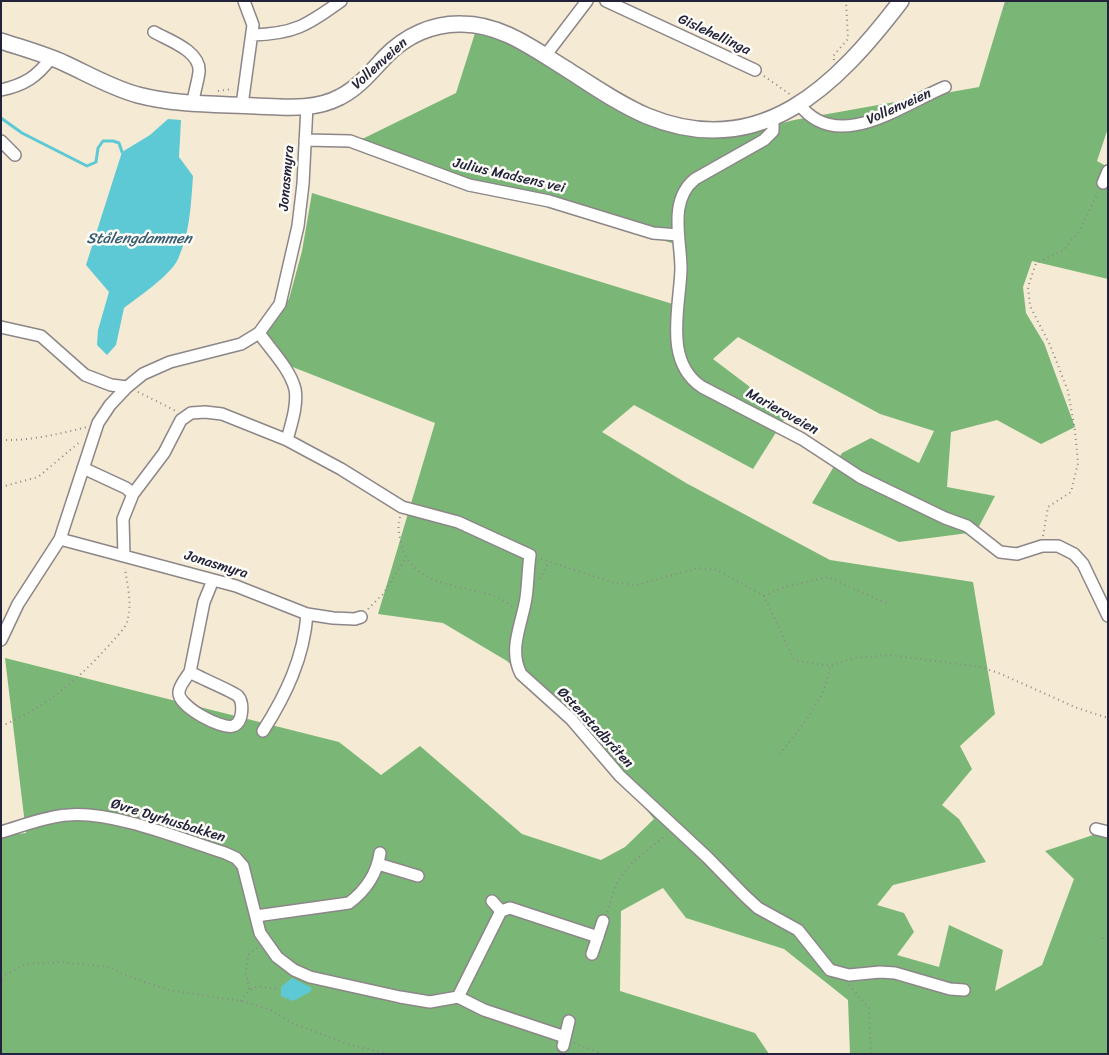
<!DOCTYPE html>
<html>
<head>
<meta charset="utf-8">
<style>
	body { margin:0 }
	#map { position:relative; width:1109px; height:1055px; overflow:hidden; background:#f5ead4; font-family:Sriracha,sans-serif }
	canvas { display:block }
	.frame { position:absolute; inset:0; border:2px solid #22223b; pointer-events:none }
</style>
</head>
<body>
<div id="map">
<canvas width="1109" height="1055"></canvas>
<div class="frame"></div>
</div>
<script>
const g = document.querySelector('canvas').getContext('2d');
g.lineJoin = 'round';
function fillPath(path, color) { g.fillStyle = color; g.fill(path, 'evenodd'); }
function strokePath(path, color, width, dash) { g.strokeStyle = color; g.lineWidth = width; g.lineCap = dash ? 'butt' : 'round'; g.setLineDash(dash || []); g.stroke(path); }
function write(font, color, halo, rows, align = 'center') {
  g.font = font + ' Sriracha,sans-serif'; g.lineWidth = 5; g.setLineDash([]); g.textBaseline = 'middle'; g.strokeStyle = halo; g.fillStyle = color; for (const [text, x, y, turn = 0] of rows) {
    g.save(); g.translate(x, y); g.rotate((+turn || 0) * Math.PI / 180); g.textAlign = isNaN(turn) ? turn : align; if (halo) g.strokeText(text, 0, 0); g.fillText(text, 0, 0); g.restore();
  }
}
fillPath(new Path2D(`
	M1005,1H1108V128L1097,161L1108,167V279L1032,261L1023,287L1026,313L1044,343L1075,427L1041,444L997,420L951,432L947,487L995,496L976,532L899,542L812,503L842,453L871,438L919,463L934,431L880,414L738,337L713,359L787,415L753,469L634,405L602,432L686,483L830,560L973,582L995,714L960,746L972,769L942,805L959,819L986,862L893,885L877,905L904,913L914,932L897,955L939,967L949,925L1003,950L995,991L1042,965L1074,879L1045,851L1108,830V1054H850L848,1000L784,949L686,918L663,888L621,911L620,991L755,1033L769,1054H1V836L26,833L5,658L339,742L381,775L420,746L522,834L601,860L625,847L654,819L579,729L507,661L443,623L378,614L435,423L285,364L262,334L289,299L302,251L312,193L676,305L675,244L352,144L456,93L476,30L508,40L592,91L667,132L700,136H733L794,120L979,87Z`), '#7ab777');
fillPath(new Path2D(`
	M168,119L181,120L179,157L193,176C191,204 190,233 178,259C171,275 138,297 124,308L116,345L107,355L97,345L98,330L109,292L86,265L122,152L150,135Z
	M292,978L312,988L310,992L293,1001L281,996V987Z`), '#5dc9d5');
strokePath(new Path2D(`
	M1,118L22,133L87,166L96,162L98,148L103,141H113L119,143L122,152`), '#5dc9d5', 3);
const minor = new Path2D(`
	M606,1L755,70
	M154,32C168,40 201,51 199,72C198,82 194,92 193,103
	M252,35C295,34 307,25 341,1
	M545,56L587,1
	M1,90C24,85 37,77 51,58
	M799,104C837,155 903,104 945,87
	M242,105L253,25L244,1
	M773,117V131L764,140L695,179C668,201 681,239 681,269C680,307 663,361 702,387L802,439L860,477L945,518L967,526L1000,552L1017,554L1042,546H1058L1074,554L1083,564L1108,616
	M305,140L350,141L469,185L549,201L653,233L678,235
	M1,141L15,155
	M1103,183L1108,171
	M1,327L41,336L85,375L111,385L127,387
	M259,333C271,350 290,369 295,389C298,405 291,425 287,440
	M83,468L126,488L133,494
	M60,539L236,586L307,614L333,618L355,619L361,617
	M124,556L123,519L133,494L164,453L181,420L191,413L205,412L222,414L287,440L341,469L402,507L458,522L530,555C528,569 528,584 526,598C522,624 508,649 521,674L571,719L620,776L707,857L745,896L758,908L798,930L830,970L849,975L880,972L895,973L950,989L964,990
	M1,640L18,604L60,539L98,423L110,405L127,387L143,374L170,362L241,344L259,333L280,304L298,226L303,184L307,106
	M190,672C186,678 179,686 179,692C177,706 222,730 233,726C243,723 244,703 238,696C234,692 198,677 190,672L204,602L213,580
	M263,731C286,695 304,657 307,614
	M1096,829L1108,832
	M1,832C22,826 47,816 68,815C113,811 181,839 225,853L236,858L243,866L260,933L277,957L294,970L310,977L400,997L430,1002L458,997L484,1010L565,1037
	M378,864L418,876
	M492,901L501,911
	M256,916L349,903C366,890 377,874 380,853
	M592,954L603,921
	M458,997L501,911L510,908L598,937
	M563,1046L569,1021`);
const major = new Path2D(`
	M1,41C22,48 44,54 64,63C88,74 112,88 138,95C176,105 216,104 255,106C283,107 314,111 340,97C358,88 371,72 385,57C405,36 433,23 462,24C502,24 535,50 568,70C593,86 619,104 647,116C761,163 837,85 901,1`);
strokePath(minor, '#8c8688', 14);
strokePath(major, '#8c8688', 18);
strokePath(new Path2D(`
	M1005,9L1008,1
	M834,60L833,56L848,39L846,1
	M764,76L791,95
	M218,91L233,89
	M138,392L176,411
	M1,440C30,441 59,434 87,427
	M1,487L38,477L81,441
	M400,517C397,528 399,535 402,546C412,586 462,585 494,596C501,598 508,604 514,608
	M1043,536L1048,507L1071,492L1078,463L1075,431L1068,391L1050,345L1030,306L1028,287L1036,263L1064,250L1081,228L1098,192
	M541,559L612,582L636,585L698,568L717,570L764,596L794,660L830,666L854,658L890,655L981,667L1001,674L1077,708L1108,718
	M540,579L549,561
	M764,596L784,587L828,577L890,605
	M368,609L383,594L405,559
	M1,726C45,708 80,678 111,643C117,636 127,627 128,618C132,602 127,584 125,568
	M780,754L807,719L824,691L830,666
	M607,912L618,880L633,862L666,835
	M1102,938H1108
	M1,977L26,964L61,962L110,967L124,975L168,990L241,1001L269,1009L294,1024L351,1045L390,1054
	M1,985L3,977
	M849,985L869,1008L871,1054
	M249,989L246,974L248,955L257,948
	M241,1001C253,983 258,986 278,989
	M1,1006V1007
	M574,1043L604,1054`), '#8c8688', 2, [1, 4]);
strokePath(minor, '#fff', 11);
strokePath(major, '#fff', 15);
write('14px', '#22223b', '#fdfcf7', [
	["Gislehellinga",714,35,25],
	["Vollenveien",380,64,-42],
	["Vollenveien",899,107,-24],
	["Julius Madsens vei",509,176,13],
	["Jonasmyra",287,178,-85],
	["Marieroveien",782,412,29],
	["Jonasmyra",216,565,17],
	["Østenstadbråten",595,728,47],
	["Øvre Dyrhusbakken",168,821,17]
]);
write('italic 15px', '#375c71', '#fdfcf7', [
	["Stålengdammen",139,239]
]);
</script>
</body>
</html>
